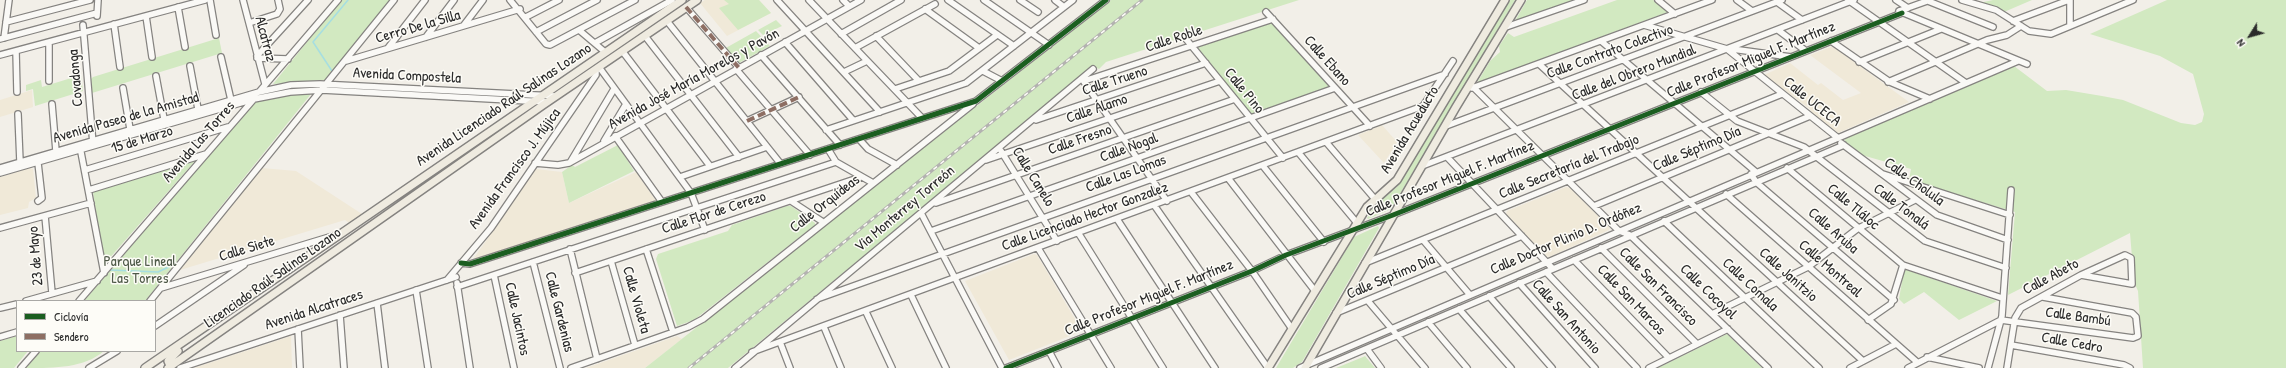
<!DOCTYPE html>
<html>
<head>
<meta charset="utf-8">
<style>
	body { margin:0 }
	#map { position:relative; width:2286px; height:368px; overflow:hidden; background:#f2efe8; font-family:"Patrick Hand",sans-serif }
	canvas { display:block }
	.legend { position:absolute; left:16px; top:300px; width:140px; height:52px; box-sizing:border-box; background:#fdfcf7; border:1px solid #a9a8a5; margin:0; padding:5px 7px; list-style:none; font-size:12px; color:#2b2b2b }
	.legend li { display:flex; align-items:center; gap:8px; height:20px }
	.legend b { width:20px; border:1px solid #a9a8a5 }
	.north { position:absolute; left:2230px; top:16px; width:40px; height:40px; -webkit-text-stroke:3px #fdfcf7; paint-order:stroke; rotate:233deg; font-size:11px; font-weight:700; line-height:16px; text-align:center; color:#2b2b2b }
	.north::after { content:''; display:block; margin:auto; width:14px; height:18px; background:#2b2b2b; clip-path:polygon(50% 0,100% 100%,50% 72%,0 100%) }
</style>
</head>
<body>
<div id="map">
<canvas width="2286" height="368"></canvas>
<ul class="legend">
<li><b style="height:5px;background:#1b5e20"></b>Ciclovía</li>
<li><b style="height:5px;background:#8d6e63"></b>Sendero</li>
</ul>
<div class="north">N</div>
</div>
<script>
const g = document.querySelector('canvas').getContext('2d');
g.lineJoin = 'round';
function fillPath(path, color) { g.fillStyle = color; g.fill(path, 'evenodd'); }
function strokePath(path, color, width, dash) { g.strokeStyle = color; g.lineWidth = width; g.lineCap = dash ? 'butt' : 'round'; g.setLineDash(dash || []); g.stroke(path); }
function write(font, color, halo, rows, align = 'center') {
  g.font = font + ' "Patrick Hand",sans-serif'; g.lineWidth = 3; g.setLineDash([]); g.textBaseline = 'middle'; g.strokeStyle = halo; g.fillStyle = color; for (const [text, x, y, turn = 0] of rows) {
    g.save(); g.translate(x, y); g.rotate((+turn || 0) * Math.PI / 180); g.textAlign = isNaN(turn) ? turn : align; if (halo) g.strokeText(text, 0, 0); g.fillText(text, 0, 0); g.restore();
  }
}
fillPath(new Path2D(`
	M705,0H759L771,13L727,36L700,3Z
	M1831,47L1835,48L1909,102L1838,133L1811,112L1810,109L1764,75L1790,63L1818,85L1821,83L1843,100L1861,93L1810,55Z
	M32,90L33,107L0,117V100Z
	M1382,125L1397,142L1384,163L1358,135Z
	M29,168L33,169L36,198L29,202L28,208L0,215V177Z
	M262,168L296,171L362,214L349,223L345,220L180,270Z
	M536,169L562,172L569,203L636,172L656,201L475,259L474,258Z
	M1566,187L1570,188L1610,228L1609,230L1549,257L1546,256L1506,214L1507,211Z
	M1034,254L1037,255L1081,329L1080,332L1009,360L965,281Z
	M291,336L292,368H194Z
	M677,336L682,339L645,368H586Z`), '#f0e9d8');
fillPath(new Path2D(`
	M341,0H390L325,80L273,84Z
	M724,0H759L771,13L738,30L719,8L729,4Z
	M1111,0H1299L1106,62L1099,69L1093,66L728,368H645Z
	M1509,0H1515L1391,209L1368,219L1367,218L1375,205L1397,187Z
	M1527,0H1576L1515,21Z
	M1617,0H1653L1668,12L1477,83L1490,61L1500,52L1499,46L1508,33L1514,37Z
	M1993,0H2032L2004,12L1979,3Z
	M2167,0H2286V368H2143L2138,291L2134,282L2130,233L2008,295L2015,212L1909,180L1911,169L1858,154L1845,143V138L2014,66L2047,91L2066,90L2102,96L2123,100L2181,123L2195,125L2202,122L2204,114L2193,74L2160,56L2090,34Z
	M776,20L782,26L763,35L758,30Z
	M1271,22L1331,87L1252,115L1197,47Z
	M756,31L770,46L737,64L724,49Z
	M219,38L222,53L92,93L91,79L93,77Z
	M81,75L83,91L35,106L33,89L26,91V85L41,80L42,87Z
	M294,94H311L145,301H84L255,102Z
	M618,145L634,171L569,203L562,172L572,165L575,167Z
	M193,160L195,161L107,261H103L93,192L97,189Z
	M787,206H791L815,223V225L694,320L677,326L656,259L658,254L728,231L732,225Z
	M1378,226L1379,228L1302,362L1293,368H1276L1354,237Z
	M1904,270H1907L1997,301L1959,320L1924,292L1904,304L1899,299Z
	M1727,334L1762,368H1658Z
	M17,336V351H28L14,368H0V341Z
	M41,351H104C84,368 56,368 26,368Z
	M1365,356L1375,368H1336L1363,357Z`), '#d2e9c1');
strokePath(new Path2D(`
	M332,71L313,42L348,0
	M110,270L158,272L175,264`), '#a6dee1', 1.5);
const minor = new Path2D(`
	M210,0L216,35
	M243,0L265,84
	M510,0L546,44L550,45L635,0
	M777,0L880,112
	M809,0L922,118
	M843,0L849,6
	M948,0L1014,46
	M984,0L1049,45
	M1020,0L1038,12
	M1055,0L1064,7
	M1658,0L1675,14
	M1737,0L1752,11
	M1848,0L1966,83
	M1896,0L1908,8
	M1962,0L1996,10L2029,31L2051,34L2133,0
	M2070,0V25
	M1928,1L1993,27
	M1777,2L1802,20
	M178,7L185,47
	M686,7L739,68
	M925,9L979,48
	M1899,11L2027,64
	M1899,11L1930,0
	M1266,12L1370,126
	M97,16L98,0
	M146,16L152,57
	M526,17L559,0
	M667,21L780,163
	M2013,21L2069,0
	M6,22L90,0
	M249,23L277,14L280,9L278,0
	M114,24L120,67
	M83,25L93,144
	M464,25L483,0
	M1644,25L1727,49L1838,138
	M1506,27L1584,0
	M579,30L605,52
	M1778,30L1806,51
	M536,32L597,0
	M841,34L901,0
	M645,36L739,157
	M876,36L918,80
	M426,37L454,0
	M4,38L9,0
	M0,39L97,13
	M1186,39L1283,158
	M1601,41L1756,172
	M1831,41L1890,82L1930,99
	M49,42V81
	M785,42L853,120
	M595,43L672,0
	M388,48L425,0
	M855,48L935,4
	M1732,49L1791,57
	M16,51L17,92
	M623,52L710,166
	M0,55L205,0
	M761,55L840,145
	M257,56L308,0
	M221,57L231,100
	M257,58L288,59
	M346,61L520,9
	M1859,62L1941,29
	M1539,64L1863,361
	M190,66L198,109
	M599,67L691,193L705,230
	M736,69L810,155
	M983,71L1002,81
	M844,72L867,61
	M156,76L164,119
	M1082,79L1167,201
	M1084,81L1273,19
	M1888,82L1987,40L2007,35L2021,26
	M1470,84L1619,231L1630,235L1768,368
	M123,88L130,129
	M1472,88L1712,0
	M895,89L949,71L997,35
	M259,92L338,0
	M1701,92L1737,121L1804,147L1925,241L2006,268
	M52,104L56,151
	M18,114L20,162
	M1036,120L1206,63
	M747,121L799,97
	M1446,126L1782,0
	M826,130L966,83L1073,0
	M615,136L662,202
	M859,139L868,149L897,165
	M604,141L626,104
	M1326,142L1374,198
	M1841,143L1937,215L2008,240
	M80,147L104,273
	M828,149L836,162L873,183
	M1001,151L1057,241
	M1298,152L1357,223
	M1448,158L1553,269
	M986,160L1220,81
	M571,161L614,89
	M38,163L42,198L38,201
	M535,163L558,165L569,163L861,0
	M1263,166L1324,242
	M1422,166L1854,0
	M0,168L259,92L291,85L320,84L555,96
	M1787,168L1903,265L2002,298
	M85,170L228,127
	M0,173L254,99L290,92L322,90L547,102
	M1751,174L1756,182L1894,300
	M1883,174L2010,215
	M680,177L767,147
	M1228,178L1315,291
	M89,190L206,154
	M1191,192L1252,271L1292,329
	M1726,194L1917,362
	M791,201L823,222
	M936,203L1235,99
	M1154,205L1268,368
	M1594,206L1810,116
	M921,213L1002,368
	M45,216L52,293
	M1117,219L1215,368
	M1664,221L1819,368
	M0,228L91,203
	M931,231L1335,88
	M1079,234L1163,368
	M1423,240L1470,295
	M1038,248L1111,368
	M1601,248L1697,344
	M570,249L597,359
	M646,249L673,332
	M2125,255L2131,258L2132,284L2081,275Z
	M1574,260L1669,358
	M611,261L635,345
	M533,262L560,368
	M461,263L470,264L976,101L1106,0
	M1365,263L1782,94
	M1546,272L1637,368
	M575,273L861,177
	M494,275L514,368
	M447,280L491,228L596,75V69
	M457,283L470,368
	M1519,283L1595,368
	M457,287L836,162
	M161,288L336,235
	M416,290L428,368
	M911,295L946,368
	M1489,296L1552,368
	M817,299L1445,74
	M26,301L97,281
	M79,301L254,99
	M150,301L394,0
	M1368,301L1425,368
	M377,303L385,368
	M0,308L17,304
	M1459,309L1511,368
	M866,312L892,368
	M1336,313L1522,236
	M1712,314L1808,267L1857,229L1915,200
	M340,315L344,368
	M1868,320L1891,304L1903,265
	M1428,322L1467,368
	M155,326L244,265
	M824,327L841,368
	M298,329L300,368
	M0,337L17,332
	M780,342L790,368
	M2011,345L2124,365L2130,368
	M1367,349L1381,368
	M1049,351L1058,368
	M752,352L1423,106L1453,61
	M1927,357L1979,368
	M21,368L36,351
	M89,368L117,351
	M180,368L456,277
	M571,368L688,327L703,319L973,104
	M735,368L1093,69
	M1006,368L1252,271L1286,255L1393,215L1902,13
	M1300,368L2018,61
	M1321,368L1844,145
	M1649,368L1728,329
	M1850,368L1896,344
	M1908,368L2001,320L2133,338L2138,336L2136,317L2132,313L2043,297
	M1988,368L2002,316L2011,190
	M2007,368L2015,318L2021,308L2081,275`);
const major = new Path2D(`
	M145,368L682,0
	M168,368L543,105L697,0
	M171,368L168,361L178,351
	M1268,368L1367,207L1397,180L1505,0
	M1305,368L1456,107L1521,0`);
strokePath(minor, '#858380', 8);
strokePath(major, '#858380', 10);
strokePath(minor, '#faf9f6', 5.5);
strokePath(major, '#efebe0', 7);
const rail = new Path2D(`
	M689,368L1142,0`);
strokePath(rail, '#b3b2b0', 3);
strokePath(rail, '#fdfcf7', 1.5, [4.5]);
strokePath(new Path2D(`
	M686,7L739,68
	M747,121L799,97`), '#8d6e63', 4, [8, 4]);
strokePath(new Path2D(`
	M461,263L470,264L976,101L1106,0
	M1006,368L1252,271L1286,255L1393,215L1902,13`), '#1b5e20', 5);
write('15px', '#2b2b2b', '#fdfcf7', [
	["Cerro De la Silla",418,27,-16],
	["Alcatraz",265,39,75],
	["Calle Roble",1174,39,-18],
	["Calle Contrato Colectivo",1610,52,-20],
	["Calle Profesor Miguel F. Martínez",1751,60,-22],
	["Calle Ebano",1327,61,48],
	["Calle del Obrero Mundial",1634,73,-21],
	["Avenida Compostela",407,76,3],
	["Covadonga",76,78,-95],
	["Avenida José María Morelos y Pavón",694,79,-29],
	["Calle Trueno",1115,81,-18],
	["Calle Pino",1244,91,51],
	["Calle UCECA",1812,102,39],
	["Avenida Licenciado Raúl Salinas Lozano",504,105,-34],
	["Calle Álamo",1097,109,-19],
	["Avenida Paseo de la Amistad",126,118,-16],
	["Avenida Acueducto",1410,130,-59],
	["15 de Marzo",142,140,-17],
	["Calle Fresno",1080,140,-19],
	["Avenida Las Torres",199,142,-49],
	["Calle Nogal",1129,148,-20],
	["Calle Séptimo Día",1697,149,-23],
	["Calle Secretaría del Trabajo",1569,167,-22],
	["Avenida Francisco J. Mújica",515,169,-54],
	["Calle Las Lomas",1126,174,-20],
	["Calle Canelo",1033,177,58],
	["Calle Profesor Miguel F. Martínez",1450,179,-22],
	["Calle Cholula",1914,182,36],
	["Calle Orquídeas",825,204,-38],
	["Calle Tláloc",1853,207,40],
	["Calle Tonalá",1901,207,37],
	["Via Monterrey Torreón",905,209,-40],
	["Calle Flor de Cerezo",714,213,-18],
	["Calle Licenciado Hector Gonzalez",1085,217,-20],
	["Calle Aruba",1833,231,41],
	["Calle Doctor Plinio D. Ordóñez",1566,239,-23],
	["Calle Siete",247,249,-17],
	["23 de Mayo",36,256,-95],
	["Calle Montreal",1830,269,41],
	["Calle Janitzio",1788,275,42],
	["Calle Séptimo Día",1391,277,-23],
	["Calle Abeto",2051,277,-28],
	["Licenciado Raúl Salinas Lozano",273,278,-35],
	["Calle Comala",1750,285,43],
	["Calle San Francisco",1658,287,45],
	["Calle Cocoyol",1708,292,44],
	["Calle Profesor Miguel F. Martínez",1149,298,-22],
	["Calle Violeta",636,300,74],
	["Calle San Marcos",1631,300,46],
	["Avenida Alcatraces",314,310,-18],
	["Calle Gardenias",559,312,76],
	["Calle San Antonio",1566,317,48],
	["Calle Bambú",2078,317,8],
	["Calle Jacintos",517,319,78],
	["Calle Cedro",2072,343,10]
]);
write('15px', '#4e5948', '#fdfcf7', [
	["Parque Lineal",140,262],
	["Las Torres",140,279]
]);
</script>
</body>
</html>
